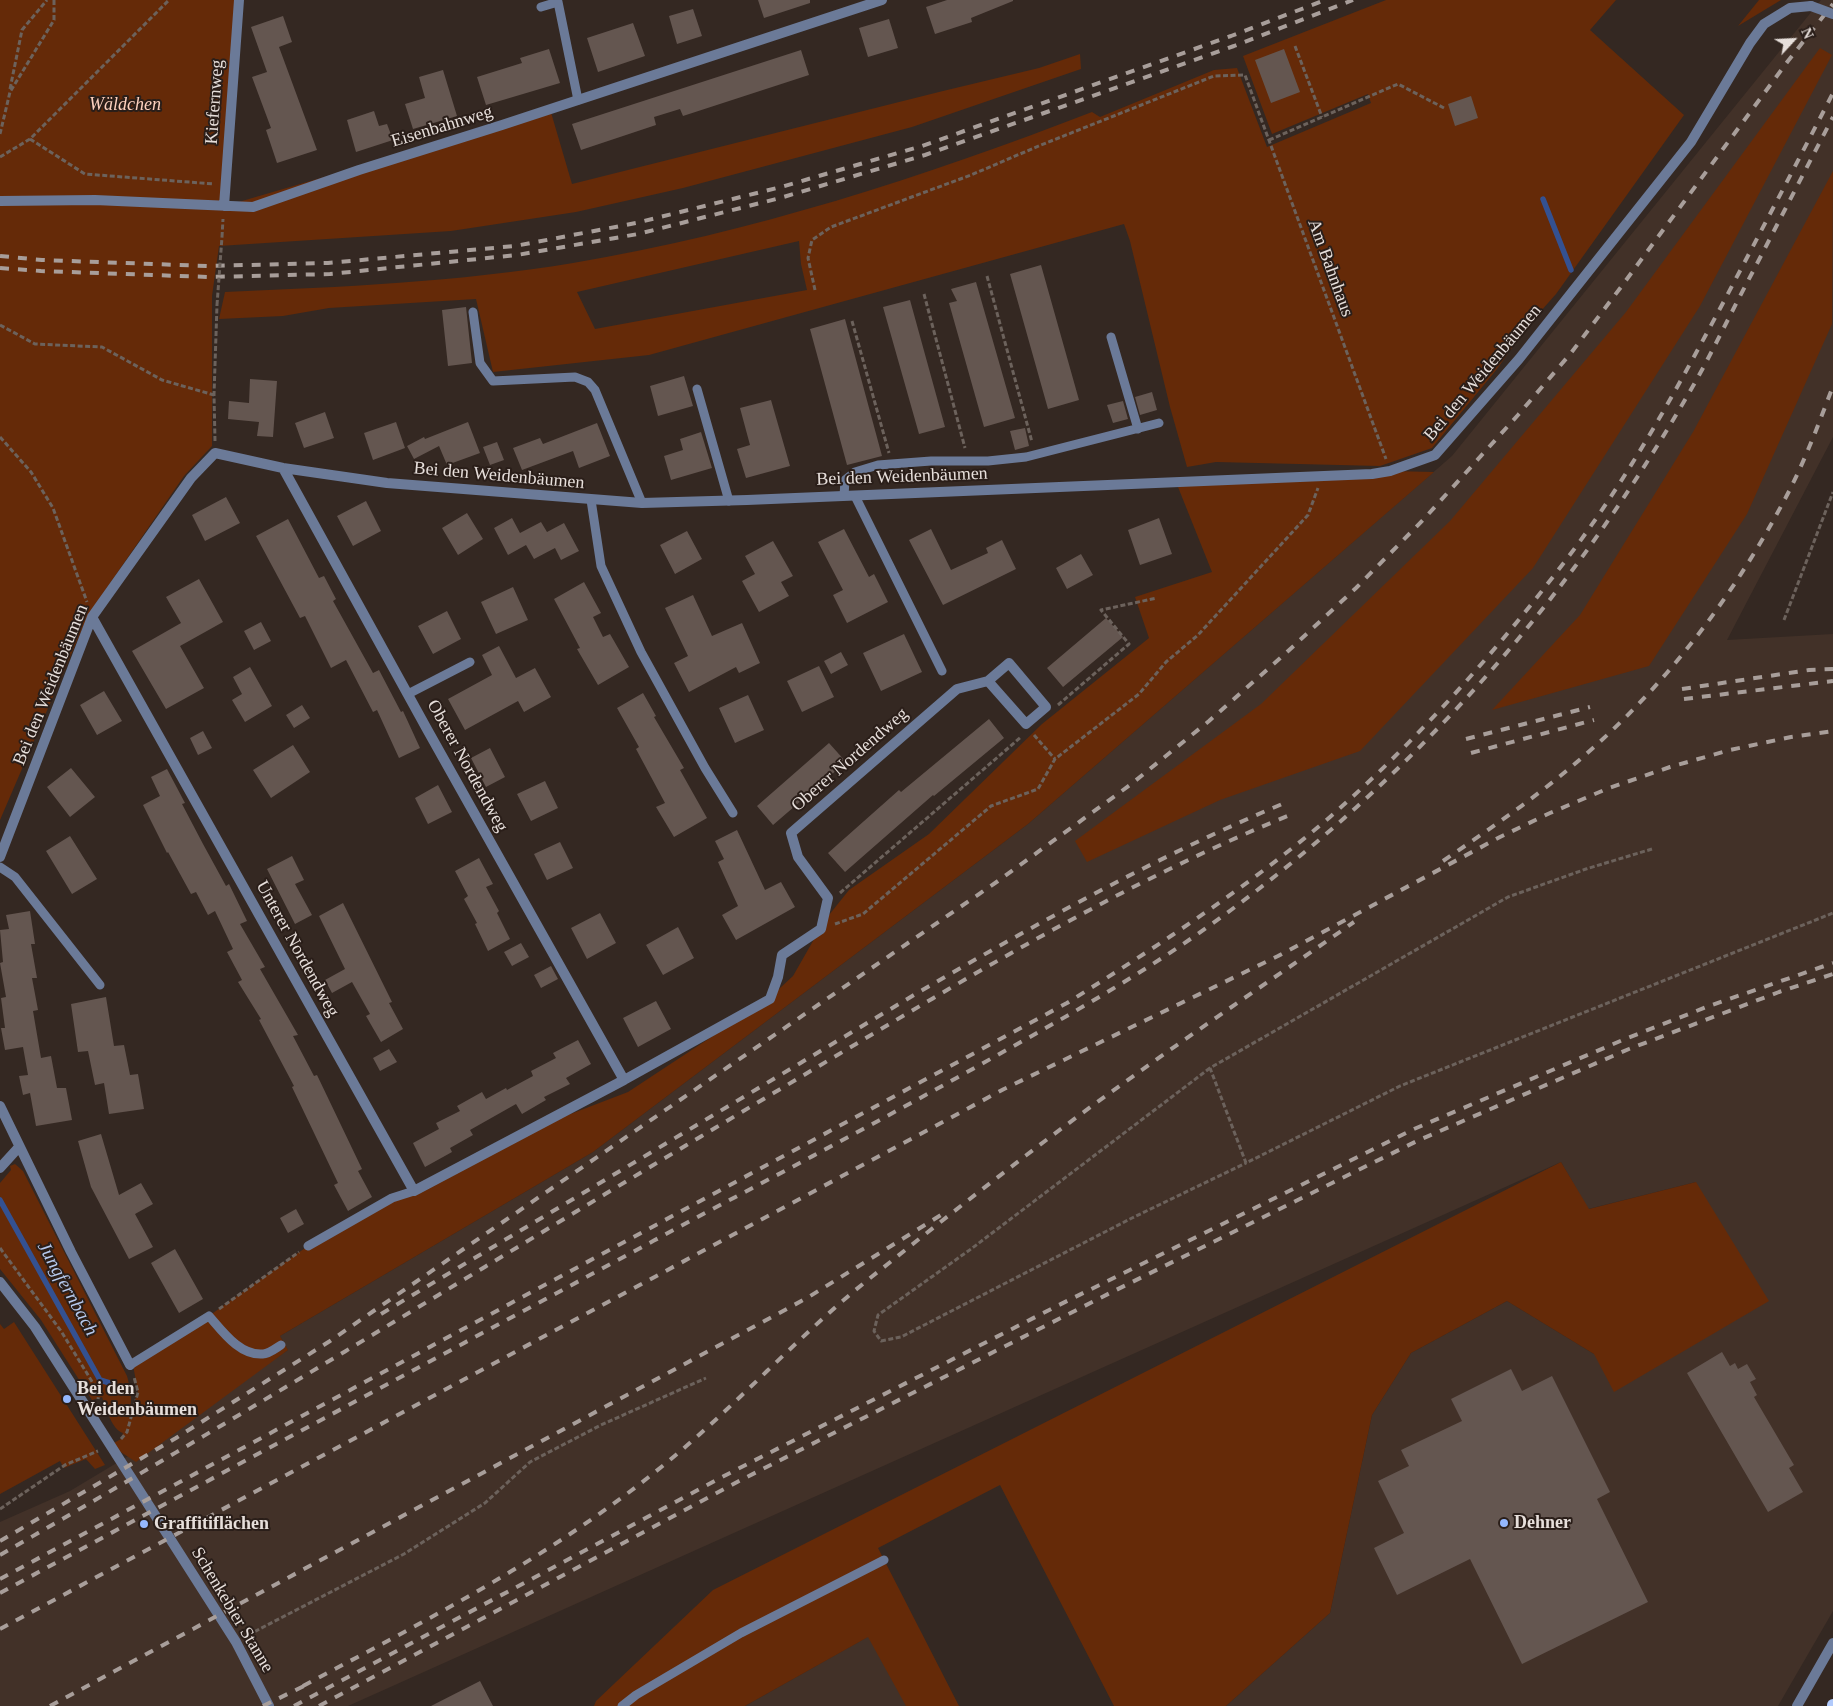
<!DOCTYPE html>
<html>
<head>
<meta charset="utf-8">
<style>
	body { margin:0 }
	#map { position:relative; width:1833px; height:1706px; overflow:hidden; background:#342822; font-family:"Times New Roman",serif }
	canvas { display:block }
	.north { position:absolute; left:1768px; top:15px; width:50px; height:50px; -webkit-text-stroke:4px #2a1e19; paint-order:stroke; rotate:65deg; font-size:14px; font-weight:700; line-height:20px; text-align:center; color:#e7dfdb }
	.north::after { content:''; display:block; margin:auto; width:18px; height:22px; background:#e7dfdb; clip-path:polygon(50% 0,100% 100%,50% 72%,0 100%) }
</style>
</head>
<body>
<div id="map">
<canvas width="1833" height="1706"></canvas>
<div class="north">N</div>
</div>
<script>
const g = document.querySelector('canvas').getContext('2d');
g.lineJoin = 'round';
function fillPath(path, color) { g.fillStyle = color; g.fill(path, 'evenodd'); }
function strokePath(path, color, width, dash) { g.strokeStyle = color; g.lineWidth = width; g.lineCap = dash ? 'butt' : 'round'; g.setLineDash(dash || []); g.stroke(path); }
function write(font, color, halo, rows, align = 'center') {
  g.font = font + ' "Times New Roman",serif'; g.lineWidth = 4; g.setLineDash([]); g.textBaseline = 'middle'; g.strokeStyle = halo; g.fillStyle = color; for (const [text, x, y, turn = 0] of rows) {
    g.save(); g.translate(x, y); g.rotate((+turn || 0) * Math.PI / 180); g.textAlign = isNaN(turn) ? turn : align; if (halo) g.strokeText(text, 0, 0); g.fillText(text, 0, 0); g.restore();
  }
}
fillPath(new Path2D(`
	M1821,0H1833V437L1727,640L1833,634V1611L1778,1706H1226L1330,1613L1372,1415L1411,1353L1507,1301L1594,1354L1696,1182L1588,1209L1561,1162L348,1706H0V1522L70,1491L175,1428L288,1350L280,1336L593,1152L1028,824L1452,456Z
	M894,1622L939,1706H745Z`), '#423128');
fillPath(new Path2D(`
	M0,0H239L225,206L502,125L550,109L572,184L943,91L1039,68L1080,54L1081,69L912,127L683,188L576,212L451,231L219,246L212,296V446L184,476L88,615L0,820Z
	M1386,0H1616L1590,30L1684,115L1556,294L1525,329L1497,369L1432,448L1380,466L1216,462L1187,467L1170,407L1130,241L1124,224L649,355L493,372L476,299L329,308L283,316L219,319L225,292C341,287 458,282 573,263C751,233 924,177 1092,112L1100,117L1214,70L1237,68L1267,147L1371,103L1368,94L1272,134L1243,56ZM799,241L801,264L807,290L595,329L577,292Z
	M1759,0H1781L1738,26Z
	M1820,48L1832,55L1700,306L1533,568L1360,751L1220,800L1087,862L1075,841L1261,704L1450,521L1626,312Z
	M1833,171L1832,324L1747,514L1649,666L1492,710L1580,615L1693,432Z
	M1390,471L1434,472L1028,824L593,1152L280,1336L288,1350L136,1462L110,1445L121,1439L123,1433C112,1430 106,1408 102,1397L92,1400L41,1320L0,1269V1183L11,1170L10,1166L15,1164L23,1171L127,1376C132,1395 132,1397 129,1416L138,1392L133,1365L189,1330L308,1246L521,1133L628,1092L766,1001L793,976L825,920L849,890L929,834L1042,724L1149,638L1135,597L1212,572L1176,482Z
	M1561,1162L1589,1209L1696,1182L1769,1301L1614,1392L1594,1354L1507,1301L1411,1353L1372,1415L1330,1613L1226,1706H1114L1000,1485L878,1548L959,1706H906L868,1637L745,1706H594L596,1701L713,1590Z
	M14,1322L105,1465L95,1469L86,1459L64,1468L60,1461L0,1494V1324L4,1329Z`), '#652a08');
strokePath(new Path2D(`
	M1543,199L1571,270
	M0,1200L100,1380L113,1384`), '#345191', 5.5);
fillPath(new Path2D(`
	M758,0H810V3L764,18Z
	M947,0H1013V1L971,18L972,22L935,34L926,7Z
	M693,9L702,36L677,44L669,16Z
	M283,16L292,42L279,47L317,150L277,163L266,130L271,128L252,77L267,72L251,27Z
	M889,19L898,48L868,57L859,28Z
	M633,23L645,56L598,72L587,38Z
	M549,49L560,83L486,105L477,77L522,63L520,58Z
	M1284,49L1300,92L1271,103L1255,60Z
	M801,50L809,75L683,116L680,109L654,117L656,125L581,150L572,124Z
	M443,70L457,116L413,129L405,104L425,98L419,77Z
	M1471,96L1478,118L1455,126L1448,104Z
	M374,111L379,126L387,124L393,140L356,152L347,120Z
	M1041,265L1079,400L1048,409L1010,274Z
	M976,282L1015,418L984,427L949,303L957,301L951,289Z
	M910,300L945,427L919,434L883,307Z
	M466,307L472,363L448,366L442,310Z
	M845,319L882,456L847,465L810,329Z
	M684,376L693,406L658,416L650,386Z
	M250,379L277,381L273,437L257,436L259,422L228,419L229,401L249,403Z
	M1152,392L1157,410L1140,415L1135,397Z
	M771,400L790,466L746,478L737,449L750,445L740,408Z
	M1123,401L1128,419L1113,423L1107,405Z
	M325,412L334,438L304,448L295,423Z
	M396,422L405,448L373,460L364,433Z
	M468,422L480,453L447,465L439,446L414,459L407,446L424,437L425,439Z
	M597,423L610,456L579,468L573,451L522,470L513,448L540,438L543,444Z
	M1025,428L1029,446L1015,450L1010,431Z
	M701,432L712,468L671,480L664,456L683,450L680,439Z
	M497,442L504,460L490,465L483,447Z
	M226,497L240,523L205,541L192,515Z
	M366,501L381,531L353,546L337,516Z
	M467,513L483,539L458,555L442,528Z
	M512,518L520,533L541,522L547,532L564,523L579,551L561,560L555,548L534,559L526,545L508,555L494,528Z
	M1159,518L1172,554L1140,565L1128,530Z
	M288,519L319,578L324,576L336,599L333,601L373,673L379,670L401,712L403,711L420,748L399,758L377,710L373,712L346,660L331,668L305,616L300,618L256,536Z
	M844,529L869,577L874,574L888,602L847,623L833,595L843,590L818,542Z
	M931,529L951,570L988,553L986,548L1002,540L1016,569L943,605L909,540Z
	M687,531L702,559L675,574L660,545Z
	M773,541L793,576L781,582L789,596L759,612L742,581L755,574L745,556Z
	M1081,554L1093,575L1067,589L1056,568Z
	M199,579L223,622L180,646L204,688L166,709L132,651L181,623L166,597Z
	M584,582L601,613L593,617L603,637L610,634L629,667L598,685L577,649L580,648L554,599Z
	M513,587L528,620L496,634L481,602Z
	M693,595L712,636L742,623L760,663L739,673L736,667L689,692L674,663L688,656L665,608Z
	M447,611L461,639L433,654L418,626Z
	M1106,618L1123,637L1063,687L1047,668Z
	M261,622L271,641L254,650L244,631Z
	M904,634L922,672L881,691L863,653Z
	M499,646L516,678L535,668L551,697L524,712L518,701L465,730L448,699L492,675L482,655Z
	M841,652L848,665L831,674L824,661Z
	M819,666L834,697L802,712L787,681Z
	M250,667L272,706L245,722L232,700L242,694L233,677Z
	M104,691L122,721L97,735L80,705Z
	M643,693L656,716L654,717L684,768L680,770L707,818L674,837L656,807L665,803L636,749L639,747L617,708Z
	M748,695L764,730L735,743L719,708Z
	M302,705L310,718L294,728L286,715Z
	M989,719L1004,738L934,796L933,795L845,872L828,853L899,790L901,792Z
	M203,731L212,748L198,755L190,738Z
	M829,743L846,762L773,825L757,806Z
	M293,745L310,772L271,798L253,770Z
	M490,748L505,777L486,787L471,758Z
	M71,768L95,797L70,817L47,787Z
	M167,769L185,803L182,804L203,844L226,886L229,884L247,921L240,924L265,967L260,969L298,1035L293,1036L314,1076L317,1075L362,1169L358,1171L372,1197L348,1211L334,1185L338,1183L292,1087L294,1086L259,1020L261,1019L238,982L242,980L227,952L233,949L215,911L208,915L196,892L191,894L168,852L167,853L143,805L160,796L151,777Z
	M545,781L558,808L531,821L517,794Z
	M438,785L452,812L428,824L415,798Z
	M737,830L765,890L781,882L795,907L736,940L722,915L738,906L718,862L724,859L715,841Z
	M70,836L97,879L72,894L46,851Z
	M560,842L573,868L547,880L534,854Z
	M292,856L304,880L295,884L312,915L295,924L267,869Z
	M479,858L493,884L486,887L499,911L497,913L510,939L488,951L475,924L477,923L464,899L468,896L455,871Z
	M343,903L392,1002L389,1003L403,1029L381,1042L366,1016L370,1014L352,982L332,993L325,980L345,969L319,916Z
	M30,911L35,944H31L37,978H32L38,1010L33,1011L41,1058L51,1056L57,1088H66L72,1120L36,1126L30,1093L23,1095L19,1076L28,1075L23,1047L5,1050L1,1028H5L1,998L6,997L0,963L3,962L0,930L9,929L6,915Z
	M600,913L616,943L587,959L571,928Z
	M678,927L694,958L663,975L646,945Z
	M521,943L529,957L512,966L504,952Z
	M551,966L558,979L541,988L534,975Z
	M106,997L114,1046L124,1045L130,1075L138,1074L144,1109L109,1114L104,1083L95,1085L88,1051L78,1052L71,1004Z
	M656,1001L671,1029L638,1047L623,1018Z
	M578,1040L591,1064L566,1078L570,1084L544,1097L546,1100L522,1114L516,1104L470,1130L473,1135L450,1148L452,1152L425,1167L413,1143L439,1129L436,1123L460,1111L457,1106L482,1092L486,1099L506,1088L507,1090L533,1076L531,1071L556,1058L553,1053Z
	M389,1049L397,1062L380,1071L373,1058Z
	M101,1134L119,1195L141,1183L153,1204L135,1214L153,1247L129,1259L91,1187L78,1141Z
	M296,1209L304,1224L288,1233L280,1218Z
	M175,1249L203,1299L179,1313L151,1263Z
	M1722,1352L1730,1366L1735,1363L1738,1369L1747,1364L1756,1379L1750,1382L1757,1395L1754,1397L1794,1465L1789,1468L1803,1492L1768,1512L1687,1373Z
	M1511,1369L1522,1391L1552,1376L1610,1492L1597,1499L1648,1602L1522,1664L1470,1559L1397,1595L1374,1548L1404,1533L1378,1481L1409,1466L1401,1450L1462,1421L1451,1399Z
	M480,1681L493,1706H431Z`), '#645650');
strokePath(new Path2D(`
	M1295,46L1322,117
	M10,89L22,30L47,0
	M0,134L10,92L54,20V0
	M30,139L85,174L214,184
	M1269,140L1398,84L1444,108
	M0,157L30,139L169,0
	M222,237L223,219
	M987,276L1032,442
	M815,290L808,258L812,240L831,227L971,175L1041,145L1214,76L1245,75L1386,459
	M924,294L965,448
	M852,321L889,453
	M0,325L35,344L102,347L162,380L214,395
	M0,437L31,472L53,508L87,602
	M215,441L214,395L217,305
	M1784,620L1833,492
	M1058,705L1129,644L1101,610L1157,598
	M1034,735L1055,759
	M1652,849L1586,869L1508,897L1210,1068L1246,1163L1400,1086L1833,913
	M840,893L1021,737
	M835,924L863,914L991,806L1038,789L1055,759L1139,694L1166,662L1198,635L1308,515L1318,488
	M1210,1068L971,1249L878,1315L874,1331L881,1341L901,1337L1132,1218L1246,1163
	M0,1248L61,1331L99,1393L98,1399
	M219,1309L299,1252
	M121,1439L127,1432L138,1392L134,1377
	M0,1509L65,1465L98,1451
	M248,1635L404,1554L485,1503L530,1462L601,1425L706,1378`), '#6c625c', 3, [5, 2.5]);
strokePath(new Path2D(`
	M541,7L558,2L578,100
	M473,312L480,363L493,381L575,377L588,382L595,390L642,503
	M1111,337L1138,429
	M697,389L729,501
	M844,496L845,480L855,472L878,465L931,461H988L1026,457L1159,423
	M855,496L942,671
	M591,500L601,566L641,652L705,768L733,813
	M408,694L470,662
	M0,867L15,877L100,985
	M308,1246L392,1198L414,1191
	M130,1365L209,1316C223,1332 240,1356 263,1354C269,1354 276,1348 281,1345
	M622,1706L636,1695L741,1633L884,1560`), '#6b7a98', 9);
strokePath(new Path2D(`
	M0,201L95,200L253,207L359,170L502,125L882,0
	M224,206L239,0
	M92,617L414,1191L624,1080L428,731L283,468
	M0,857L92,617L191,478L215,453L283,468L387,483L642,503L747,500L1372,474L1390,471L1435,455L1519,359L1691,142L1750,43L1764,24L1790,8L1811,6
	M624,1080L770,999L778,977L782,955L821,929L828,898L798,857L791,833L957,689L988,681L1009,663L1046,707L1026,724L988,681
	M0,1106L71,1252L130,1365
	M0,1168L19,1147
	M1797,1706L1833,1643`), '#6b7a98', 10);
strokePath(new Path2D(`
	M0,1282L35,1327L236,1642L269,1706`), '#6b7a98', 10);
strokePath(new Path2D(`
	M1833,1706V1705`), '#b1cafb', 12);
strokePath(new Path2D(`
	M0,256L42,260L207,266L328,263L515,246L636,223L781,187L922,146L1231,36L1325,0
	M0,268L41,271L209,277L330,274L517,255L638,234L780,198L925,155L1234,46L1353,0
	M1682,689L1809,670L1833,669
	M1684,699L1833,681
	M1466,739L1590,707
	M1471,753L1594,720
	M1443,861C1491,828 1541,794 1585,755C1668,683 1735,594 1786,497C1805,461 1819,423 1833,386
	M381,1314L919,992C1038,923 1159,855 1287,802
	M0,1541L176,1438L330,1341L998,881L1130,785L1209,721L1286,653L1356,588L1423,520L1518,415L1571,353L1621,287L1788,61L1833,4
	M0,1555C262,1405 518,1245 777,1091C944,992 1110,888 1290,815
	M0,1579L1067,1003C1158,946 1248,887 1330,817C1421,737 1503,644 1575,548C1632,471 1678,387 1723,303C1760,233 1797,163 1833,93
	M0,1593C235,1466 470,1340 705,1213C802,1162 898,1111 994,1057C1075,1012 1156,966 1231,910C1305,855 1376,793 1440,726C1538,625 1623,508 1693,386C1709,358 1723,329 1738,300C1770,239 1801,178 1833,117
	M0,1629L1004,1089L1278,956L1500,837L1550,813L1609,788L1670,767L1730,750L1791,737L1833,731
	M303,1686C423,1622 543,1561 650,1476C731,1413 798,1334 879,1271C964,1203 1050,1135 1139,1072C1210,1021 1283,972 1354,922
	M50,1706L807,1298L941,1215
	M263,1706L308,1684
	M294,1706L724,1476L1055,1307L1414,1129L1625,1039L1709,1006L1833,963
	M319,1706L741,1480L1112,1292L1417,1141L1629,1049L1779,992L1833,974`), '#a89e9a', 4, [9, 9]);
strokePath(new Path2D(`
	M217,305L222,237`), '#6c625c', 3, [5, 2.5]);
strokePath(new Path2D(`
	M1811,6L1833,14`), '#6b7a98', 10);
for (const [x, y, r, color] of [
	[67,1399,5,"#94b7fd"],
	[1504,1523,5,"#94b7fd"],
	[144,1524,5,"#94b7fd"]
]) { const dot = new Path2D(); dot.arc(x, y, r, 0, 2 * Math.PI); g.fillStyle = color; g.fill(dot); strokePath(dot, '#2a1e19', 2); }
write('18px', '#e7dfdb', '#2a1e19', [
	["Kiefernweg",215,102,-86],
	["Eisenbahnweg",442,127,-17],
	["Am Bahnhaus",1330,268,70],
	["Bei den Weidenbäumen",1483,373,-50],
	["Bei den Weidenbäumen",499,476,5],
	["Bei den Weidenbäumen",902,477,-2],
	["Bei den Weidenbäumen",51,685,-68],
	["Oberer Nordendweg",850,760,-41],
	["Oberer Nordendweg",467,766,61],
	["Unterer Nordendweg",297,949,61],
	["Schenkebier Stanne",232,1610,59]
]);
write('italic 18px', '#fdd1be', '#2a1e19', [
	["Wäldchen",125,105]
]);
write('bold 18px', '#e7dfdb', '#2a1e19', [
	["Bei den",77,1389],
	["Weidenbäumen",77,1410],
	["Dehner",1514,1523],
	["Graffitiflächen",154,1524]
], 'left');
write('italic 19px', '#b6c9ed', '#2a1e19', [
	["Jungfernbach",67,1289,61]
]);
</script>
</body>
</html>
